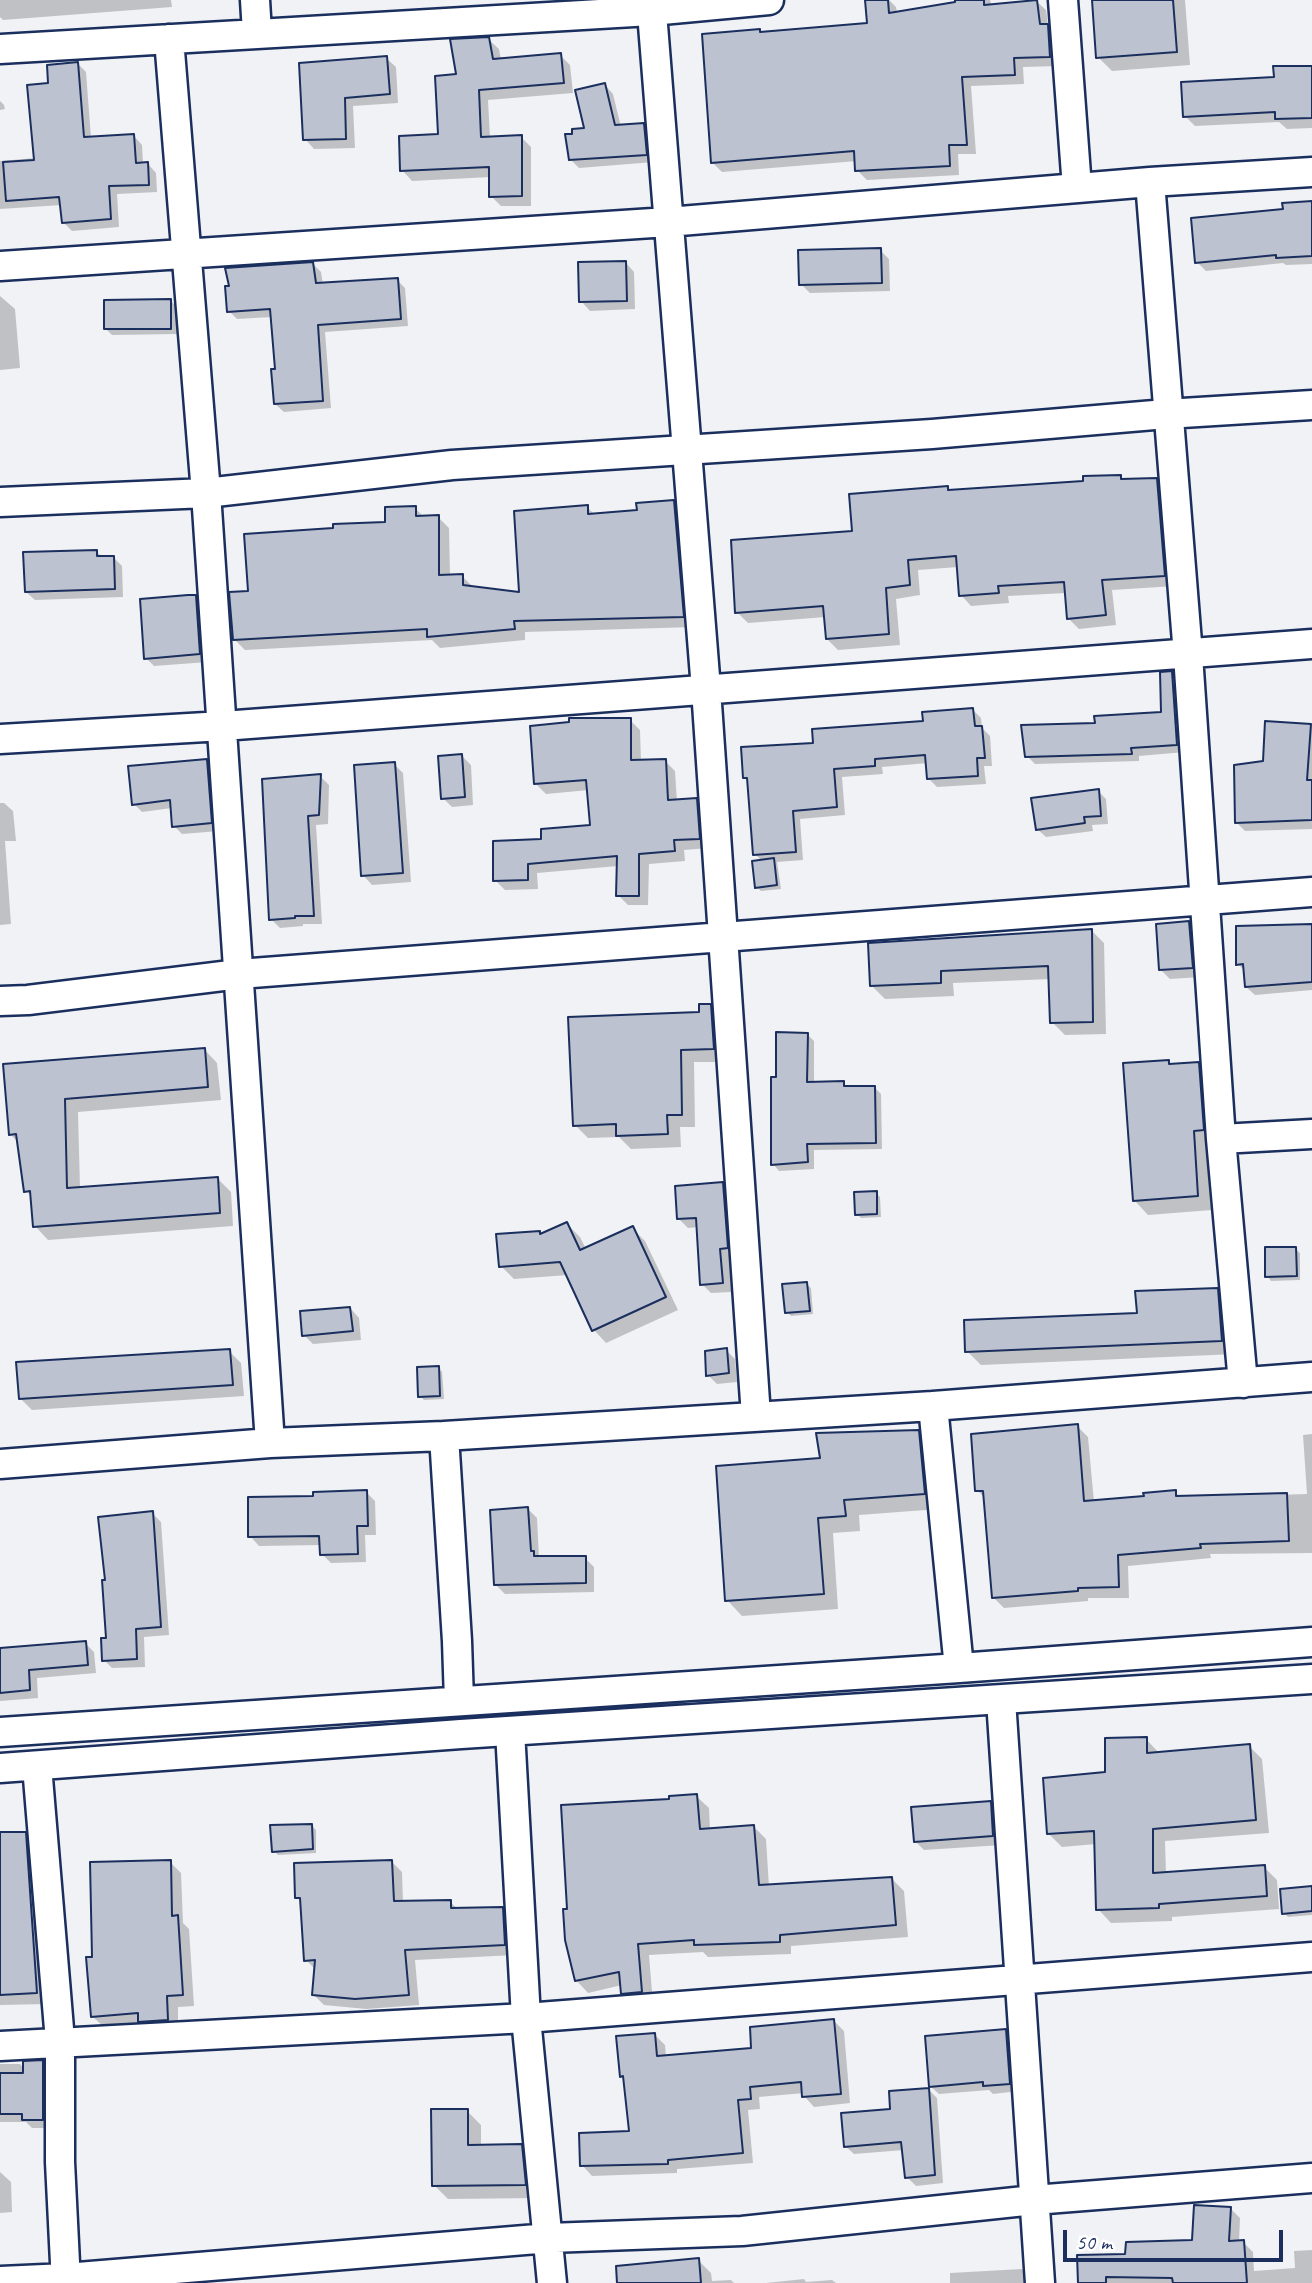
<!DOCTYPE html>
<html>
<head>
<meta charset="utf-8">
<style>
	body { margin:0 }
	#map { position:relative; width:1312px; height:2283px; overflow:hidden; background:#f1f2f5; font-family:Caveat,sans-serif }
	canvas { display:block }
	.scale { position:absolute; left:1063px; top:2230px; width:220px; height:32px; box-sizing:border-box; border:4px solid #1b2f5e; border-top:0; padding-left:9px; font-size:21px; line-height:24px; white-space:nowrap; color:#1b2f5e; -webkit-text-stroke:5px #fff; paint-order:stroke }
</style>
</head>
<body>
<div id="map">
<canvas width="1312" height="2283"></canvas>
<div class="scale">50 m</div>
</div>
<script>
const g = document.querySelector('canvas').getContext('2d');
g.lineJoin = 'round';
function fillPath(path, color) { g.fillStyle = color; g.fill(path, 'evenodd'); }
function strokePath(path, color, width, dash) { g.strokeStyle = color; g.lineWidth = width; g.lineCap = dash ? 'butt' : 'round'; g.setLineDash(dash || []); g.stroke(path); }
fillPath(new Path2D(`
	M0,0H171L172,7L3,20L0,17Z
	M867,0H889L896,7L897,13L957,4V0H990L992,6L1036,1L1046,10L1048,26L1057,35L1059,66L1023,67L1024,84L971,86L976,154H958L959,175L867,180L857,170V161L722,172L712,162L760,31L762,34L869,25Z
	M1094,0H1185L1190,65L1112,71L1098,57Z
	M488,39L499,49L501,60L560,55L570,65L573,93L488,100L490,138L521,137L531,147V206H501L491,196V177L412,181L402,170L440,136L459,76Z
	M386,58L396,67L398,103L353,106L355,148L314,149L305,139L301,65Z
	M78,64L86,72L91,138L134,136L142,145L143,164H148L156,173L157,192L117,194L119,227L72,231L64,223L62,205L0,209V161L36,158L50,85Z
	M1312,67V128L1287,129L1279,122L1195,126L1185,116L1276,78Z
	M605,85L613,94L621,127L643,125L652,133L654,162L579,168L571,160L574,136L586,129Z
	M0,101L4,105L5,109L0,110Z
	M1312,203V264L1286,265L1283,263L1206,271L1197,262Z
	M880,250L889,259L890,291L810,293L801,284Z
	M625,262L634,272L635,309L590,311L581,301Z
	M313,264L321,272L323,285L397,280L405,288L408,326L325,332L331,408L284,412L275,404L276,370L272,317L237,319L229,311Z
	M0,296L15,309L20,368L0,370Z
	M170,300L177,307V334L112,335L105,328Z
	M1120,477L1124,481L1156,480L1167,491L1175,586L1112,590L1116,625L1079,629L1068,618L1066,593L1008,596L1009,603L971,606L961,595L958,567L918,570L920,595L896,599L900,645L838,650L827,639L826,617L748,623L737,612L854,532L947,488L951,492L1085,482Z
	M674,501L685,512L694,627L525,632V640L440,648L432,640L245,650L234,639L250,593L415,508L425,518L438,517L449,528L450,576H462L473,587L521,594L587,507L595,515L639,512Z
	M97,552L103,558H114L122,566L123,597L35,600L26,592Z
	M196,596L204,605L208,662L154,666L146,658Z
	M1172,673L1180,681L1185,752L1139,756V761L1035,764L1027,756L1097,725L1163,713Z
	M973,710L981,718L982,728L990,736L992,766H984L986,784L937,787L929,779L928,763L882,767L883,774L842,777L845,815L800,819L803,860L777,862L781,889L761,891L757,887L762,861L755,854L749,781L745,777L815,744Z
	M630,720L640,730L641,762L665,761L675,771L677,802L696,800L706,810L709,848L684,850L685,861L649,864L648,905H628L618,895V866L537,873L538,889L505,890L495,880L543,841L592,826L589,790L546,794L536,784Z
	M1310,725L1312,727V829L1245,831L1237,823L1264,762Z
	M462,756L471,765L473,805L452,807L443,798Z
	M207,761L215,769L219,831L182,834L174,826L172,808L142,812L134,804Z
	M394,764L403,773L411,882L372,885L363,875Z
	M320,776L329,785L328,824L316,825L322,924H303V926L280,928L271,919Z
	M1098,791L1106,799L1108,824L1092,825L1093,831L1046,837L1037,829Z
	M0,803H4L13,811L16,841H5L11,924L0,925Z
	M1189,923L1198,932L1201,977L1170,979L1161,970Z
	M1312,926V990L1255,995L1246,987L1245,971L1238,964Z
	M1091,930L1104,943L1106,1034L1065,1035L1052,1022L1051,979L953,983L954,996L885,999L872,986Z
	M710,1005L724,1019L726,1062H694L695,1127H680L681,1147L631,1149L619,1137L588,1138L575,1125Z
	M807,1034L814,1041V1083H843L848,1088L874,1087L881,1094L882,1149L814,1150V1169L779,1171L773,1164L777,1079Z
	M204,1049L217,1063L221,1100L78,1112L80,1188L217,1178L231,1192L233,1226L48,1240L35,1226L33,1198L26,1191L19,1143L10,1134L5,1066Z
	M1168,1062L1172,1065L1198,1064L1213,1078L1217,1144H1207L1212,1210L1148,1215L1134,1200Z
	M723,1184L732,1193L736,1257H729L731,1292L711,1293L702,1284L698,1227L688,1228L679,1219Z
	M876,1193L880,1197L881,1217L861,1218L857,1214Z
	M567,1224L580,1237L586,1249L632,1228L645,1241L678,1310L606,1343L594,1330L568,1275L514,1279L501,1266L539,1232L542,1235Z
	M1295,1249L1300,1253V1280L1271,1281L1267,1276Z
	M806,1284L811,1288L813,1314L791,1316L787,1312Z
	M1217,1290L1231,1304L1236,1354L981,1365L967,1351L1138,1314Z
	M350,1308L359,1318L361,1340L313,1344L304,1335Z
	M726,1350L735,1359L737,1382L717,1384L708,1375Z
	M229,1351L241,1363L244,1396L32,1410L21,1399Z
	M438,1368L442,1372L444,1399L424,1400L420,1396Z
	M1077,1426L1088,1437L1094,1502L1145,1497L1175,1492L1181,1498L1307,1494L1303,1435L1312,1434V1553L1210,1554L1211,1558L1128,1566L1129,1598H1088V1601L1004,1608L993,1597L986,1499L977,1490Z
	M918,1432L933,1447L939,1509L859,1515L860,1531L833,1533L838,1609L742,1616L727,1600L822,1460Z
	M366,1492L375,1501L376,1535H365L366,1562L331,1563L322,1554L321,1545L259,1546L250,1536L315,1497Z
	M528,1509L537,1518L539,1558H585L594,1567V1592L505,1594L496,1585Z
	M152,1513L161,1522L169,1635L144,1637L145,1667L112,1668L104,1660L108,1640L106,1582Z
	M85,1643L94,1652L96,1673L37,1678L38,1698L0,1701V1650Z
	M1146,1739L1160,1754L1249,1746L1262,1759L1269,1833L1165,1841L1166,1874L1264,1867L1277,1880L1279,1909L1172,1917V1921L1111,1923L1098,1909L1096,1844L1062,1847L1049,1834L1107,1774Z
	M696,1796L709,1808L710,1830L754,1827L766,1839L769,1887L892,1879L904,1891L908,1937L791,1946V1954L708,1957L703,1952L649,1955L653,2004L635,2005L623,1993L622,1985L588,1993L576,1980L569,1910L671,1801Z
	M990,1803L1000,1812L1002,1845L924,1850L915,1841Z
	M312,1826L316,1830V1853L278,1855L274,1851Z
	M0,1834H25L36,1845L48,2004L0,2005Z
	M170,1862L181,1873L183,1923L189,1929L194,2006L178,2007V2031L105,2028L93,2017V1958Z
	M392,1862L402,1872L403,1903L450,1902L458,1909H502L513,1919L515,1955L415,1960L419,2005L366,2009L324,2005L313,1994L316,1970L306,1960L302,1902L297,1897Z
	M1312,1888V1915L1288,1917L1284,1913Z
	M834,2021L844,2031L850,2103L814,2107L804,2096V2093L759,2097L760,2109L748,2110L753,2163L677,2169V2173L592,2176L582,2165L631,2133L625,2079L622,2076L654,2034L665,2045L666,2057L753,2050Z
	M1006,2031L1014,2039L1018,2091L993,2094L989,2090L939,2094L930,2086Z
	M43,2062L51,2071V2128H32L26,2122H0V2064H20L25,2069Z
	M928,2089L937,2098L943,2183L916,2186L907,2177L904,2150L854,2154L845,2146L892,2111Z
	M467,2111L481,2125V2146H521L535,2160L539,2198L448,2199L434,2185Z
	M0,2172L11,2182L12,2212L0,2213Z
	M1230,2208L1240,2218L1239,2242H1243L1253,2252L1254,2271L1295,2268L1294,2251L1312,2250V2283H1079L1127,2256L1194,2241Z
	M698,2260L711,2273L712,2281L731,2280L734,2283H653Z
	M1022,2269L1030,2277V2283H950V2273Z
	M804,2279L806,2282L832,2280L836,2283H766Z`), '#0003');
const building = new Path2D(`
	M865,0H888L889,13L955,2V0H984V5L1037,0L1040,24H1048L1050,57L1014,58L1015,75L962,77L967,145H949L950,166L855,171L854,151L711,163L702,34L760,29V32L867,23Z
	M1092,0H1173L1177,52L1096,58Z
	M489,37L493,59L561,53L564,83L479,90L481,137L522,135V196L489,197V167L400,171L399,136L438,134L435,76L456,74L450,39Z
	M387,56L390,94L345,98L346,139L303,140L299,63Z
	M78,62L84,137L134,134L136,163L148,162L149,185L109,186L111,219L62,223L59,197L6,201L3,162L34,160L27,85L48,83L47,65Z
	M1273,66H1312V118L1275,119V112L1183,117L1181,82L1274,77Z
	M605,83L615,125L644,123L647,155L569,160L565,134H572V129L584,128L575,90Z
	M1312,201V256L1276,258V255L1195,263L1191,218L1283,209L1282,203Z
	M881,248L882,283L799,285L798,250Z
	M626,261L627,301L579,302L578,262Z
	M313,262L316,283L398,278L401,319L318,325L323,401L274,404L271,369H275L270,309L227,312L225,286H229L225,268Z
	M171,299V329H104V300Z
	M1121,475V479L1157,478L1165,576L1102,580L1106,615L1067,619L1064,582L998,586L999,593L959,596L956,556L908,560L910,585L886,588L889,634L826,639L823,606L735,613L731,540L852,531L849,494L948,486V490L1083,481V476Z
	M674,500L684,617L514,621L515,629L427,637V629L233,640L229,592L248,591L244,534L333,528V524L385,522V507L416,506V516L439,515V575L463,574V585L519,592L514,511L588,505V514L637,510L636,503Z
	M97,550V556H114L115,589L25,592L23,552Z
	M188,595H196L200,654L144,659L140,599Z
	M1172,671L1177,745L1131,748L1132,754L1025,757L1021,725L1095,723L1094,716L1161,712L1160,672Z
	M973,708L975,726H982L985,758H977L978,776L927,779L925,755L875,759V766L834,769L837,807L793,811L796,852L753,855L747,778H743L741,747L813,743L812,729L923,721L922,712Z
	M569,718H631V760L666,759L668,800L697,798L700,839L674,840L675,851L639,854V896H616L617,856L528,864V880L493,881V841L541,839V829L590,825L586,780L534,784L530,726L569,722Z
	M1265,721L1311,724L1307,780H1312V820L1235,823L1234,765L1263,761Z
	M462,754L465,797L441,799L438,756Z
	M207,759L212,823L172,827L170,800L132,805L128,766Z
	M395,762L403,873L361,876L354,765Z
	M321,774L319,815L308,816L314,916H295V918L269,920L262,779Z
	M1099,789L1101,816L1084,817L1085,823L1036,830L1031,798Z
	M774,858L777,885L755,888L752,861Z
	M1189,921L1193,968L1159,970L1156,924Z
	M1312,924V982L1245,987L1243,964L1236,965V926Z
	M1092,929L1093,1022L1050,1023L1048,966L941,971V983L870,986L868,943Z
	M699,1004H711L714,1049L681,1050L682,1115H667L668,1134L616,1136V1124L573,1126L568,1017L699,1012Z
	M776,1032L808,1033L807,1082L844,1081V1086H875L876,1143L807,1144L808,1162L771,1165V1077H776Z
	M205,1048L208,1087L65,1099L67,1188L218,1177L220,1213L33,1227L30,1191L24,1192L16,1134L9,1135L3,1064Z
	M1169,1060V1064L1199,1062L1204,1130L1194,1131L1198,1196L1133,1201L1123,1063Z
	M723,1182L728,1248L720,1249L723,1283L700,1285L696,1218L677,1219L675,1186Z
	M877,1191V1214L855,1215L854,1192Z
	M567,1222L580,1250L633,1226L666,1297L592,1331L560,1262L499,1267L496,1234L540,1231V1234Z
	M1265,1247H1296L1297,1276L1265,1277Z
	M807,1282L810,1311L785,1313L782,1284Z
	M1218,1288L1222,1341L965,1352L964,1320L1137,1313L1135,1291Z
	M350,1307L353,1331L302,1336L300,1311Z
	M727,1348L729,1373L706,1376L705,1351Z
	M230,1349L233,1385L19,1399L16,1362Z
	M439,1366L440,1396L418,1397L417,1367Z
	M1078,1424L1084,1501L1144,1496L1143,1493L1176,1490V1496L1287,1493L1289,1541L1200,1544L1201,1548L1118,1555L1119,1587L1078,1588V1591L992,1598L983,1491H975L971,1434Z
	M919,1430L925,1494L844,1500L846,1516L818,1518L824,1594L725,1601L716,1466L820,1458L816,1433Z
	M367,1490L368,1526H357L358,1554L320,1555L319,1536L248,1537V1497L313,1496V1492Z
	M528,1507L531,1551H534V1556H586V1583L494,1585L490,1510Z
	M153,1511L161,1627L136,1629L137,1659L102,1661L101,1638H106L102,1580H105L98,1517Z
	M86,1641L88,1665L29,1670L30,1690L0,1693V1648Z
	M1147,1737V1753L1250,1744L1256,1820L1153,1829V1873L1265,1865L1267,1896L1159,1904V1908L1096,1910L1094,1831L1047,1834L1043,1778L1105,1772V1738Z
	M697,1794L700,1829L754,1825L759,1885L892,1877L896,1925L780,1935V1942L694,1945V1940L638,1944L642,1992L621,1994L619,1972L575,1981L565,1940L563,1909H567L561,1805L669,1799V1796Z
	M991,1801L993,1836L914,1842L911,1807Z
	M312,1824L313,1849L272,1852L270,1825Z
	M0,1832H26L37,1993L0,1995Z
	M171,1860L172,1916L178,1915L183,1995L167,1996L168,2020L138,2022V2013L91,2017L86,1957H92L90,1862Z
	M392,1860L394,1901L451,1900V1908L503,1907L505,1945L405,1950L409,1995L355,1999L312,1995L315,1960L304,1961L300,1898H295L294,1863Z
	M1312,1886V1911L1282,1914L1280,1889Z
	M834,2019L841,2094L802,2097L801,2082L750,2087L751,2099L738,2100L743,2153L668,2160V2164L580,2166L579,2133L629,2131L623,2076L620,2077L616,2036L655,2033L657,2056L751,2048L750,2027Z
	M1006,2029L1010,2084L983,2086V2082L929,2087L925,2036Z
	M43,2060V2120H22V2114H0V2073H23V2061Z
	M929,2088L935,2175L905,2178L901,2142L844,2147L841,2113L890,2109L889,2091Z
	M431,2109H468V2145L522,2144L526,2185L432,2186Z
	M1194,2205L1231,2207L1229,2241L1244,2240L1247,2283H1173L1172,2278L1106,2277V2283H1078L1077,2255L1125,2254L1126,2242L1192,2240Z
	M699,2258L701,2283H617L616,2266Z`);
fillPath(building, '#bcc2d0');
strokePath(building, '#1b2f5e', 2);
const minor = new Path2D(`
	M255,0L257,33
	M651,0L706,689L756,1416
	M1063,0L1077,188
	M169,39L206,493L270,1443
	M0,49L651,11L769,0
	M1150,182L1188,655L1221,1139L1243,1383
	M0,266L668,222L1150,182L1312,172
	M0,502L206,493L452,465L932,434L1166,414L1312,405
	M0,739L223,726L1312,644
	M0,1001L28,1000L239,974L1312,892
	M1221,1139L1312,1134
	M933,1406L959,1668
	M444,1436L457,1641L459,1701
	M0,1464L270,1443L444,1436L933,1406L1312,1377
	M1001,1700L1040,2283
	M510,1731L526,2018L552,2283
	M0,1732L959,1668L1312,1642
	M37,1766L60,2041V2162L66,2283
	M0,1768L461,1734L1312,1679
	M0,2046L526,2018L1312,1957
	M0,2281L66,2278L549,2238L742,2231L1034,2200L1312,2178`);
strokePath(minor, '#1b2f5e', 33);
strokePath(minor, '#fff', 28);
</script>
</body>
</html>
